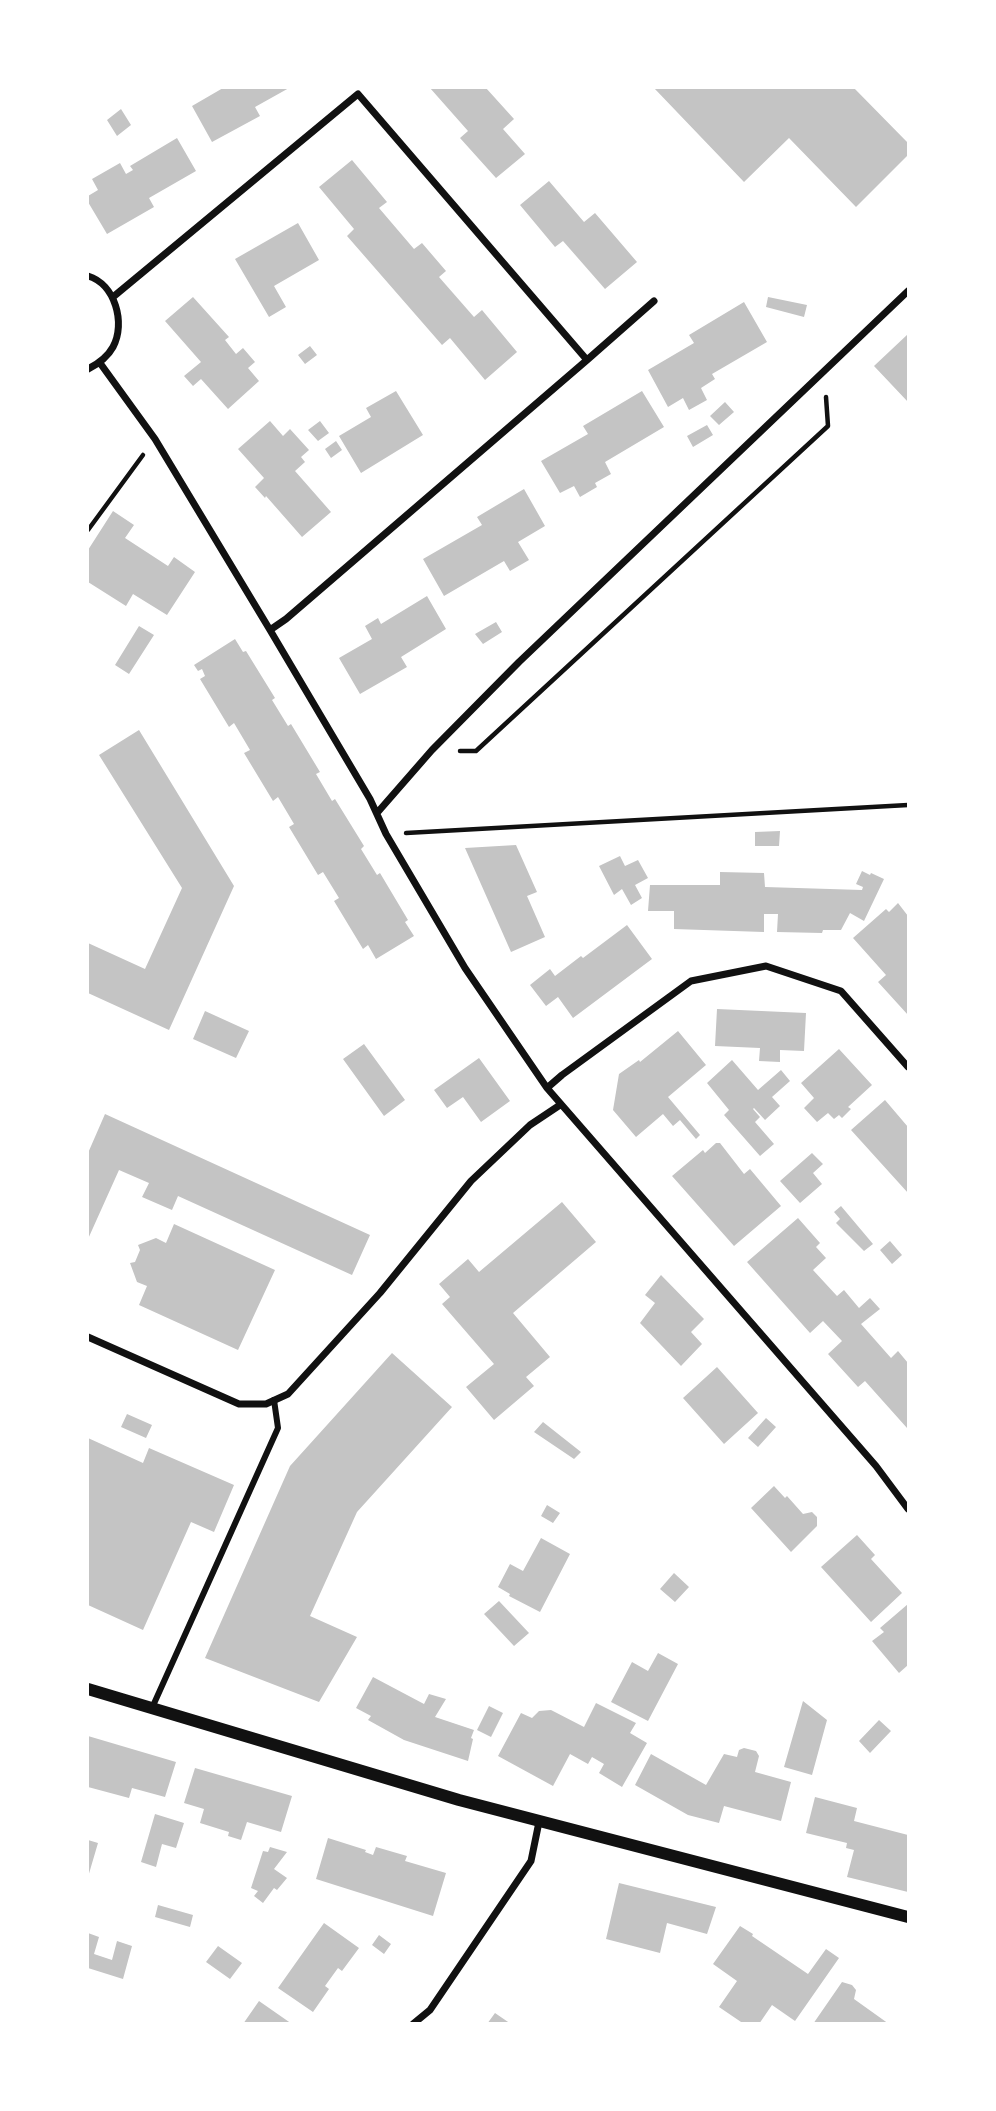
<!DOCTYPE html>
<html>
<head>
<meta charset="utf-8">
<style>
	body { margin:0 }
	#map { position:relative; width:996px; height:2111px; overflow:hidden; background:#fff; font-family:Mulish,sans-serif }
	canvas { display:block }
	.frame { position:absolute; inset:0; border:89px solid #fff; pointer-events:none }
</style>
</head>
<body>
<div id="map">
<canvas width="996" height="2111"></canvas>
<div class="frame"></div>
</div>
<script>
const g = document.querySelector('canvas').getContext('2d');
g.lineJoin = 'round';
function fillPath(path, color) { g.fillStyle = color; g.fill(path, 'evenodd'); }
function strokePath(path, color, width, dash) { g.strokeStyle = color; g.lineWidth = width; g.lineCap = dash ? 'butt' : 'round'; g.setLineDash(dash || []); g.stroke(path); }
fillPath(new Path2D(`
	M223,88H289L255,107L260,116L212,142L192,106Z
	M430,88H486L514,119L503,129L525,154L496,178L460,138L468,131Z
	M654,88H854L908,143V155L856,207L789,138L744,182Z
	M121,109L131,125L117,136L107,120Z
	M177,138L196,171L149,198L154,207L107,234L88,202V196L98,190L92,179L120,163L126,174L133,170L130,166Z
	M352,160L387,202L379,208L414,249L422,243L446,271L439,277L474,317L482,310L517,352L485,380L450,338L442,345L347,236L354,229L319,187Z
	M549,181L584,222L595,213L637,262L605,289L563,241L555,247L520,205Z
	M298,223L319,260L274,286L286,307L269,317L235,259Z
	M193,297L229,337L225,340L236,354L243,348L255,362L248,368L259,381L228,409L201,379L193,386L184,376L201,362L165,321Z
	M768,297L807,305L804,317L766,307Z
	M744,302L767,342L712,374L715,379L701,388L707,400L689,410L683,398L668,407L648,370L694,343L689,335Z
	M908,334V402L874,366Z
	M310,346L317,355L305,364L298,355Z
	M396,391L423,435L361,473L339,436L371,417L366,408Z
	M642,391L664,427L605,462L611,474L595,483L597,487L580,497L574,486L560,493L541,461L588,434L583,426Z
	M725,402L734,412L719,425L710,416Z
	M270,421L283,436L290,429L309,450L301,457L305,462L295,471L331,512L302,537L266,496L265,498L255,487L264,478L238,449Z
	M320,421L329,433L318,441L308,430Z
	M707,425L713,435L693,447L687,436Z
	M336,441L342,450L331,458L325,449Z
	M524,489L545,526L518,542L529,560L510,571L504,561L444,596L423,559L482,525L477,517Z
	M113,511L134,525L125,538L168,566L174,557L195,572L167,615L133,594L126,606L88,582V550Z
	M427,596L446,629L401,657L407,667L360,694L339,658L372,639L365,626L378,618L381,624Z
	M496,622L502,632L483,644L475,634Z
	M139,626L154,635L129,674L115,665Z
	M235,639L243,652L246,651L275,698L272,700L288,726L291,724L320,772L316,774L332,801L335,799L364,846L361,849L377,875L380,873L408,920L405,922L414,936L376,959L368,945L363,949L334,901L339,898L323,872L318,875L289,827L294,824L278,797L273,801L244,753L250,750L234,723L229,727L200,679L205,676L202,669L198,671L194,665Z
	M139,730L234,886L169,1030L88,993V943L145,969L182,888L99,755Z
	M780,831L779,846H755V832Z
	M516,845L537,892L527,896L545,937L511,952L465,848Z
	M620,856L625,866L638,860L648,878L635,885L642,898L631,905L622,889L614,895L599,866Z
	M862,871L870,875L871,873L884,879L864,921L850,913L841,930H823L822,933L777,932L778,914H764V932L674,929V911H648L650,885H720V872L764,873L765,887L862,890L863,887L856,884Z
	M898,903L908,916V1015L878,982L886,975L853,938L886,909L889,912Z
	M627,925L652,959L573,1018L558,997L546,1006L530,985L550,969L555,976L581,956L583,958Z
	M717,1009L806,1013L804,1051L780,1050V1062L759,1061L760,1048L715,1046Z
	M205,1011L249,1031L236,1058L193,1039Z
	M678,1031L706,1065L668,1097L700,1135L696,1139L680,1120L673,1126L663,1114L636,1137L613,1110L619,1074L639,1060L640,1062Z
	M364,1044L405,1100L384,1116L343,1059Z
	M839,1049L872,1085L848,1107L851,1109L842,1118L839,1115L834,1119L828,1113L817,1122L804,1108L814,1098L801,1083Z
	M479,1058L510,1101L481,1122L463,1097L447,1108L434,1090Z
	M732,1060L758,1090L781,1070L790,1081L772,1097L780,1106L765,1120L754,1108L753,1109L760,1117L755,1122L774,1144L760,1156L724,1115L729,1110L707,1083Z
	M885,1100L908,1127V1193L851,1130Z
	M105,1114L370,1235L352,1275L178,1196L172,1210L142,1197L149,1183L119,1170L88,1239V1153Z
	M716,1143H720L744,1174L750,1169L781,1206L734,1246L672,1176L703,1150L705,1153Z
	M812,1153L823,1164L813,1173L822,1184L800,1203L780,1181Z
	M562,1202L596,1242L513,1313L550,1357L526,1377L534,1386L494,1420L466,1387L494,1364L442,1304L450,1297L439,1284L468,1259L479,1272Z
	M841,1206L873,1244L864,1251L836,1223L840,1219L834,1212Z
	M798,1218L820,1243L816,1247L826,1258L813,1270L837,1296L844,1290L859,1308L870,1298L880,1309L861,1324L891,1358L898,1351L908,1363V1426L907,1428L865,1381L858,1387L828,1354L842,1341L823,1321L810,1333L747,1262Z
	M174,1224L275,1270L238,1350L139,1305L147,1286L137,1282L130,1263L135,1262L140,1250L138,1245L156,1238L166,1243Z
	M890,1241L902,1255L892,1264L880,1250Z
	M661,1275L704,1319L691,1332L702,1344L681,1366L640,1323L655,1303L645,1295Z
	M392,1353L452,1407L357,1512L310,1616L357,1637L319,1702L205,1658L290,1466Z
	M717,1367L758,1413L724,1444L683,1398Z
	M127,1414L152,1425L146,1438L121,1427Z
	M766,1418L776,1427L758,1447L748,1438Z
	M543,1422L581,1452L574,1459L534,1432Z
	M88,1438L143,1463L149,1448L234,1485L214,1532L191,1522L143,1630L88,1605Z
	M774,1486L785,1498L787,1496L803,1514L812,1512L817,1517V1526L791,1552L751,1508Z
	M547,1505L560,1513L553,1523L541,1516Z
	M857,1535L875,1555L871,1559L902,1593L871,1622L821,1567Z
	M541,1538L570,1554L540,1612L509,1596L510,1594L498,1587L510,1564L523,1571Z
	M674,1573L689,1587L675,1602L660,1589Z
	M499,1601L529,1633L514,1646L484,1614Z
	M908,1604V1665L899,1673L872,1641L884,1632L880,1628Z
	M658,1653L678,1664L648,1721L611,1702L632,1662L648,1671Z
	M373,1677L424,1704L429,1694L446,1699L435,1717L474,1730L471,1738L473,1739L468,1761L404,1740L368,1720L371,1716L356,1708Z
	M803,1701L827,1720L812,1775L784,1767Z
	M596,1703L636,1723L630,1733L647,1743L622,1787L599,1773L604,1764L592,1757L588,1764L570,1754L553,1786L498,1756L521,1713L532,1718L539,1711L551,1710L584,1727Z
	M489,1706L503,1713L491,1737L477,1730Z
	M879,1720L891,1731L870,1753L859,1741Z
	M88,1736L176,1762L165,1797L132,1788L129,1798L88,1787Z
	M744,1748L756,1751L759,1756L755,1772L791,1782L781,1821L724,1806L719,1823L688,1815L635,1785L651,1754L706,1785L724,1754L737,1757L739,1750Z
	M195,1768L292,1796L281,1832L247,1822L241,1840L228,1836L229,1832L200,1823L204,1809L184,1803Z
	M815,1797L857,1808L854,1821L908,1835V1892L847,1877L854,1850L846,1848L847,1843L806,1833Z
	M155,1814L184,1823L176,1848L162,1844L156,1867L141,1862Z
	M328,1838L366,1850L365,1852L373,1855L376,1847L407,1856L405,1861L446,1873L433,1916L316,1879Z
	M88,1840L98,1843L88,1877Z
	M270,1847L287,1852L274,1869L287,1878L277,1890L274,1888L263,1903L254,1896L258,1891L251,1888L263,1851L268,1852Z
	M619,1883L716,1907L707,1934L667,1923L660,1953L606,1939Z
	M158,1905L193,1915L190,1927L155,1917Z
	M324,1923L359,1948L342,1971L338,1968L325,1986L329,1989L313,2012L278,1988Z
	M740,1926L753,1934L752,1936L808,1974L826,1949L839,1958L795,2021L772,2005L759,2024H744L719,2007L737,1981L713,1964Z
	M88,1933L99,1937L94,1954L112,1960L117,1941L132,1946L123,1979L88,1968Z
	M379,1935L391,1944L384,1954L372,1945Z
	M218,1946L242,1963L230,1979L206,1962Z
	M842,1982L852,1985L856,1990L854,1999L889,2024H813Z
	M259,2001L292,2024H243Z
	M495,2013L511,2024H487Z`), '#c4c4c4');
strokePath(new Path2D(`
	M88,530L143,455
	M460,751H476L828,426L826,397
	M406,833L908,805`), '#111', 4.5);
strokePath(new Path2D(`
	M152,1708L278,1428L274,1400`), '#111', 6);
strokePath(new Path2D(`
	M88,276C115,284 126,323 113,347C107,358 98,364 88,369
	M113,297L358,94L587,360L286,619L270,630
	M587,360L654,301
	M100,363L155,439L270,630L370,799L386,834L465,968L547,1088L876,1466L908,1509
	M377,813L432,750L519,662L908,291
	M547,1088L562,1075L691,981L766,966L841,991L908,1067
	M88,1337L239,1404H266L288,1394L380,1293L471,1181L530,1125L560,1105
	M413,2024L430,2010L531,1861L539,1822`), '#111', 7);
strokePath(new Path2D(`
	M88,1689L459,1800L908,1917`), '#111', 12);
</script>
</body>
</html>
